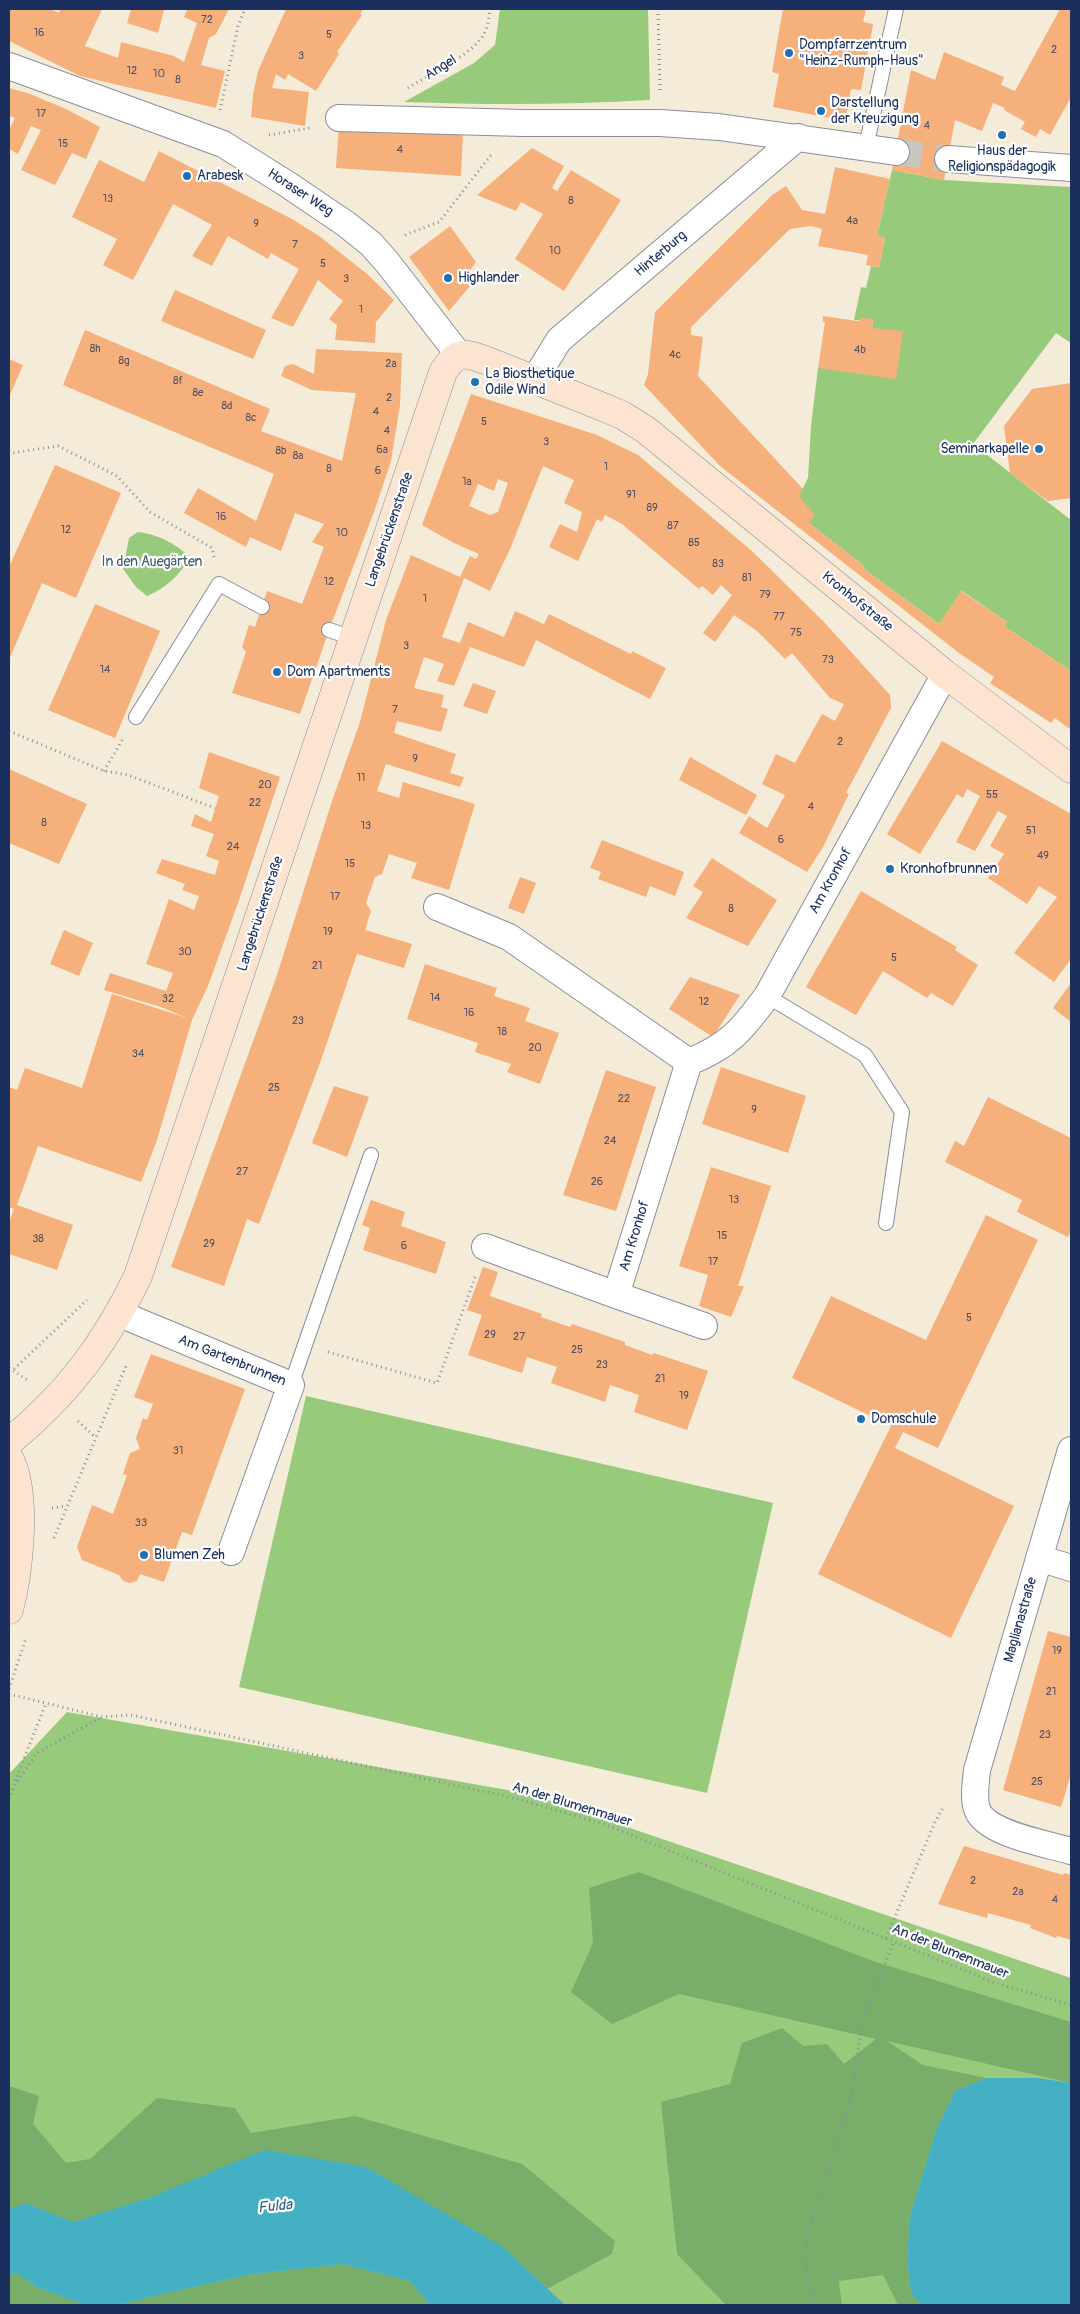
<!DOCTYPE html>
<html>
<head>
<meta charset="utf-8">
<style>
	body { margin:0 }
	#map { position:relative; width:1080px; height:2314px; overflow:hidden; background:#f4ecd8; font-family:Pangolin,sans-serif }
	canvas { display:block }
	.frame { position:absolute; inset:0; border:10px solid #1b2f5e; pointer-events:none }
</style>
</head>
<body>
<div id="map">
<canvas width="1080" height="2314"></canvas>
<div class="frame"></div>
</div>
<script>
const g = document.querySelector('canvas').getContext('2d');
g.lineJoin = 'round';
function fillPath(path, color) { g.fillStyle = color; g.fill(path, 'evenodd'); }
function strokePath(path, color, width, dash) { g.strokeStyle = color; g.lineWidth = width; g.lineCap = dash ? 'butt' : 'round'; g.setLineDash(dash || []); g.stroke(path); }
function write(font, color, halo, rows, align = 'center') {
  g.font = font + ' Pangolin,sans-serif'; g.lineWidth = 4.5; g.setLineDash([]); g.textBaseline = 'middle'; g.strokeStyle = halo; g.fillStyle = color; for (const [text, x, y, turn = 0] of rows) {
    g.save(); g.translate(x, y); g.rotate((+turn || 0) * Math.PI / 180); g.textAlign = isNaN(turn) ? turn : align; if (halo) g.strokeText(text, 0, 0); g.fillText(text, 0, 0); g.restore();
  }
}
fillPath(new Path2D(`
	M500,9H648L650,100C567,105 486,105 404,102L474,63L495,45Z
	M892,170L944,180L1071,187V343L1056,333L973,444L1071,520V671L1004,626L1007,622L962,591L939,624L864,569L863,565L809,523L799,496L808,478L811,426L818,368L872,328L873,320L861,318V320H854L861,287L866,288L871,266L879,267L885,238L877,236Z
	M138,532C160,535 174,543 190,557C181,574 165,589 147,596L136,587L123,569L129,538Z
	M306,1396L773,1503L707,1793L239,1687Z
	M67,1712L530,1794L1071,1978V2305H9V1774Z`), '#97ca7a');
fillPath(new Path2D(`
	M639,1872L876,1962L1071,2022V2083L887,2041L923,2065L987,2078L955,2091L936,2131L910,2216L907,2260L911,2293L922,2305H898L883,2275L839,2281L842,2305H726L677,2254L661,2102L730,2084L742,2043L782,2028L803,2046L827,2044L844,2064L876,2039L679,1994L612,2024L571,1992L593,1943L589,1888Z
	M9,2086L39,2096L33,2124L66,2163L90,2159L157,2098L235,2108L251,2133L355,2116L522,2164L615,2241L612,2254L547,2289L503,2247L154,2196L73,2222L26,2203L9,2209Z
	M342,2264L410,2281L430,2305H116L246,2275Z
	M17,2273L36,2287L86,2305H9V2275Z`), '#79ae6a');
fillPath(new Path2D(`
	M987,2078H1038L1071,2083V2305H922L911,2293L907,2260L910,2216L936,2131L955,2091Z
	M264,2150L366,2167L503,2247L565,2305H430L410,2281L342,2264L246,2275L116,2305H86L36,2287L17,2273L9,2275V2209L26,2203L73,2222L154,2196Z`), '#45b0c3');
fillPath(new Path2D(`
	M9,9H50L59,13L60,9H102L85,46L118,58L121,42L174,56L184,62L197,23L184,17L187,10L184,9H229L216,34L209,38L201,65L225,71L216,108L80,76L9,41Z
	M131,9L164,10L158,33L127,23Z
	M286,9H363L360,14L362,15L337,52L339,54L316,91L288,74L285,80L276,74L272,88L309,92L305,126L251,117L253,95L258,71Z
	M783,9H866L863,22L873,24L861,90L851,89L845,121L773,107L779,74L772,72Z
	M1060,9H1071V97L1050,135L1040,129L1036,137L1021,129L1025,122L1004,110L1005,108L993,103L982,131L955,120L944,180L892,170L911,70L935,80L944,52L1004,77L1001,85L1015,91Z
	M9,88L30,94L66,109L100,127L86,159L72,153L55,185L21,170L41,130L31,126L18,154L9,149V130L15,118L9,116Z
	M339,125L463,132L461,176L336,168Z
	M532,148L564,166L552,188L557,191L571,170L621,200L564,291L515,259L543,214L521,202L516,211L477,195Z
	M159,151L292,219L319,236L366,273L394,300L376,322L375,343L335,340L337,325L329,319L343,301L318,280L293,327L271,318L299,269L271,253L268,259L228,236L212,266L192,256L212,225L173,204L133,280L103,265L117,239L72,217L99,160L144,182Z
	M835,167L890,179L877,236L885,238L879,267L866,265L868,255L818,246L822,229L811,226L790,229L691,327V335L703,337L698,376L803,489L799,496L815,515L809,523L863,565L864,569L939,624L961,591L1007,622L1004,626L1071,671V730L1055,718L1051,723L990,683L994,677L959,653L720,466L644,385L648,374L655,312L772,195L786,186L802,210L825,214Z
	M450,226L476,262L466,276L470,286L449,311L409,257Z
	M175,290L266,330L253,359L161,321Z
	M823,316L857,321L861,320V318L873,319L872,328L903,331L896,379L818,368L825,322H823Z
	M85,330L270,409L261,431L342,461L356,393L312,390L281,376L285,366L293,364L314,374L316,349L402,353L400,405L391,461L374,512L329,630L300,714L232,693L246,652L242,647L249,625L255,627L267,591L302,604L324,547L312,542L324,524L295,513L281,551L250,537L246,547L184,513L198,488L256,521L274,474L63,385Z
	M9,359L23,365L9,397Z
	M1071,383V498L1048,501L1010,473L1004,426L1032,389Z
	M471,394L597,435L638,455L752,551L824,622L890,695L891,708L846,793L849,794L823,847L807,872L739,833L749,816L767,828L785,795L762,784L776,754L795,763L822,714L835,721L844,704L830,698L792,653L785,659L757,631L734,615L715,642L703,633L732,595L721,585L713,595L702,586L699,589L622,524L605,515L602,522L597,519L578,561L549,547L560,524L577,532L582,512L564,503L574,480L543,466L510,549L490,591L464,578L442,637L460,643L468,622L504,637L515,611L544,624L549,614L631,654L632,651L666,668L650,699L536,640L524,667L470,647L454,686L437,681L444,664L424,657L414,688L444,695L441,707L448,709L441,732L397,721L394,733L456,754L450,773L464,777L460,787L386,764L377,791L399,798L403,782L475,804L449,890L411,878L417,863L389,854L382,874L375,877L366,903L371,911L365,930L412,944L404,968L357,954L320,1063L259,1224L247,1219L224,1286L171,1267L276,978L332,801L360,722L386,620L411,555L460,577L470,556L476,559L479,554L454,543L422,525ZM498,479L508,483L498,512L490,515L469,506L478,484L494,491Z
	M55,465L121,493L76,598L42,583L9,660V567Z
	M95,604L160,631L115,738L48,710Z
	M473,683L496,691L487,714L463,706Z
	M942,741L1071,814V959L1054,982L1014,953L1057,897L1039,886L1027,904L988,878L1004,854L990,846L1007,816L998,811L975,851L956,842L980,796L967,789L963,798L957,794L920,854L887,834Z
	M209,752L280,777L238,903L208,986L192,1020L157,1140L141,1182L38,1146L17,1205L73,1225L57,1270L9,1254V1223L14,1209L9,1207V1087L17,1090L25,1068L82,1088L112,994L187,1018L161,1007L104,990L110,973L166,991L173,973L146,964L169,899L194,910L199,896L182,890L185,884L156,873L162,859L215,875L219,861L206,856L214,834L191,826L195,814L211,822L219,796L199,788Z
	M690,757L757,795L746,815L679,780Z
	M9,769L87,804L59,864L9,843Z
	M602,840L684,872L675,896L650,886L646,897L598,879L601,872L590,868Z
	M712,858L777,900L748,946L686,918L703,892L693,886Z
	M520,877L536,883L524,914L508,908Z
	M861,891L957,947L955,950L978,965L953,1006L931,993L927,998L883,971L856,1015L806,987Z
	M64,930L93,943L79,976L50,964Z
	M425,964L497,988L494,996L530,1008L525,1021L559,1033L540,1084L507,1072L511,1064L475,1052L478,1043L407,1019Z
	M690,977L740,995L713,1037L669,1009Z
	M1071,983V1022L1053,1008Z
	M721,1067L806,1096L788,1153L702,1124Z
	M606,1070L656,1087L616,1211L563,1195Z
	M334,1086L369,1097L347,1157L312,1143Z
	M988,1097L1071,1138V1231L1068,1237L1017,1212L1022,1200L945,1162L955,1141L964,1146Z
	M711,1167L771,1186L738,1286H744L731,1317L699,1306L708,1275L679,1266Z
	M371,1200L405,1212L401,1226L446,1242L436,1274L363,1250L370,1228L362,1225Z
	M986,1215L1038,1240L938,1448L903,1432L895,1448L1014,1506L951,1638L818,1574L891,1426L792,1378L831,1296L926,1340Z
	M483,1267L498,1272L490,1296L542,1314L541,1317L570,1327L572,1324L625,1342V1345L652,1355L654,1353L708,1371L687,1430L634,1412L639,1395L610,1385L605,1402L551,1383L557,1367L527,1357L522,1373L468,1355L482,1315L467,1310Z
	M151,1354L245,1389L192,1535L182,1532L164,1582L140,1574L137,1581L130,1583L123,1581L119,1575L82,1560L77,1547L92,1505L113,1514L127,1475L123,1474L130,1453L140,1449L136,1438L143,1418L147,1420L153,1404L134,1397Z
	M1048,1631L1071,1637V1774L1061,1807L1003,1790Z
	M964,1846L1063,1875L1064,1873L1071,1875V1940L1057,1936L1056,1938L1030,1928L1031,1925L988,1913L987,1918L938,1904Z`), '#f5b07b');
strokePath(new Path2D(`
	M896,152L948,159`), '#c9c6c0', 26, [26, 13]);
const lane = new Path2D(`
	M866,147L896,9
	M329,630L353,638
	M136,717L219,584L262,607
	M767,996L865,1055L902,1112L886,1223
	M291,1385L371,1155`);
const street = new Path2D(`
	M9,66L223,144L287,184L346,224L371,244L387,262L459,355
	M339,118L523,123H660L719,127L896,152
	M948,159L1071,168
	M535,379L559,340L798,137
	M437,907L509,937L689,1062
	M689,1062C729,1046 742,1030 767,996L945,674
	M485,1247L616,1295L689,1062
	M616,1295L704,1326
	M120,1314L291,1385L231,1552
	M1071,1450L977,1770C976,1782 973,1797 977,1809C985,1834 1048,1844 1071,1851
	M1039,1558L1071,1568`);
const secondary = new Path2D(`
	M9,1442C68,1394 105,1344 138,1276L443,372C457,351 463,352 485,360L603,407L622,415L646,430L945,674L1071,769
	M9,1458C28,1492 19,1573 9,1610`);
strokePath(lane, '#888e9b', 16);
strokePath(street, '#888e9b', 28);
strokePath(secondary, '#888e9b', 29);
strokePath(new Path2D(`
	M658,9L660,93
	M408,88C427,76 466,57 479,41C487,32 489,21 490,9
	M220,110L238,26L245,9
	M269,135L310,128
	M405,235L439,222L491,155
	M9,451L12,453L58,446L117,476L150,512L212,548L215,561
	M9,731L104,771L128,775L215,808
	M104,771L124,737
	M328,1352L437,1383L475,1277
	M9,1368L29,1381
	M14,1369L87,1300
	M78,1421L95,1437
	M52,1508L65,1506
	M54,1538L126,1366
	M9,1689L26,1638
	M9,1694L102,1717L131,1715L514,1798L604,1824L993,1982L1071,2005
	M15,1781L46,1703
	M9,1799L14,1786L37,1753L102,1717
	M886,1938L935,1822L943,1808
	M816,2305L810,2294L807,2273L805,2256L808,2231L852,2094L860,2036L865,2014L894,1941`), '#888e9b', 3, [1, 4]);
strokePath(lane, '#fff', 14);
strokePath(street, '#fff', 26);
strokePath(secondary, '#fde4d1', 28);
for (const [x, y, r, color] of [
	[789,53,5,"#1f6fb2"],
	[821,111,5,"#1f6fb2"],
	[1002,135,5,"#1f6fb2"],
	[187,176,5,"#1f6fb2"],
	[448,278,5,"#1f6fb2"],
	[475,382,5,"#1f6fb2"],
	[1039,449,5,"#1f6fb2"],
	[277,672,5,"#1f6fb2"],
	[890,869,5,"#1f6fb2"],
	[861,1419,5,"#1f6fb2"],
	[144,1555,5,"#1f6fb2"]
]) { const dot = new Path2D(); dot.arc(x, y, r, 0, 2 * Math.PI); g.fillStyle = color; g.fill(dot); strokePath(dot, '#fff', 2); }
write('11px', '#524f65', null, [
	["72",207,20],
	["16",39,33],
	["5",329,35],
	["2",1054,50],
	["3",301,56],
	["12",132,71],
	["10",159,74],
	["8",178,80],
	["17",41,114],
	["4",927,126],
	["15",63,144],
	["4",400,150],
	["13",108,199],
	["8",571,201],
	["4a",852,221],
	["9",256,224],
	["7",295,245],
	["10",555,251],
	["5",323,264],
	["3",346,279],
	["1",361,310],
	["8h",95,349],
	["4b",860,350],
	["4c",675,355],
	["8g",124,361],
	["2a",391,364],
	["8f",178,381],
	["8e",198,393],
	["2",389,398],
	["8d",227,406],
	["4",376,412],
	["8c",251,418],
	["5",484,422],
	["4",387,431],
	["3",546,442],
	["6a",382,450],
	["8b",281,451],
	["8a",298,456],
	["1",606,467],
	["8",329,469],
	["6",378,471],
	["1a",467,482],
	["91",631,495],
	["89",652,508],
	["16",221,517],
	["87",673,526],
	["12",66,530],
	["10",342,533],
	["85",694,543],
	["83",718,564],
	["81",747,578],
	["12",329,582],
	["79",765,595],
	["1",425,599],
	["77",779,617],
	["75",796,633],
	["3",406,646],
	["73",828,660],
	["14",105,670],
	["7",395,710],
	["2",840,742],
	["9",415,759],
	["11",361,778],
	["20",265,785],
	["55",992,795],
	["22",255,803],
	["4",811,807],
	["8",44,823],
	["13",366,826],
	["51",1031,831],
	["6",781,840],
	["24",233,847],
	["49",1043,856],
	["15",350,864],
	["17",335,897],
	["8",731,909],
	["19",328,932],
	["30",185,952],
	["5",894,958],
	["21",317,966],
	["14",435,998],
	["32",168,999],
	["12",704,1002],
	["16",469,1013],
	["23",298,1021],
	["18",502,1032],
	["20",535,1048],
	["34",138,1054],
	["25",274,1088],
	["22",624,1099],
	["9",754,1110],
	["24",610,1141],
	["27",242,1172],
	["26",597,1182],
	["13",734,1200],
	["15",722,1236],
	["38",38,1239],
	["29",209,1244],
	["6",404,1246],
	["17",713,1262],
	["5",969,1318],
	["29",490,1335],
	["27",519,1337],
	["25",577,1350],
	["23",602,1365],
	["21",660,1379],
	["19",684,1396],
	["31",178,1451],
	["33",141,1523],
	["19",1057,1651],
	["21",1051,1692],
	["23",1045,1735],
	["25",1037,1782],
	["2",973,1881],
	["2a",1018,1892],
	["4",1055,1900]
]);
write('14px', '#1b2f5e', '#fff', [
	["Dompfarrzentrum",799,45],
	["\"Heinz-Rumph-Haus\"",799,61],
	["Darstellung",831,103],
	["der Kreuzigung",831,119],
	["Haus der",1002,151,"center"],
	["Religionspädagogik",1002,167,"center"],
	["Arabesk",197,176],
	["Highlander",458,278],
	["La Biosthetique",485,374],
	["Odile Wind",485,390],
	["Seminarkapelle",1029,449,"right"],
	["Dom Apartments",287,672],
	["Kronhofbrunnen",900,869],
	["Domschule",871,1419],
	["Blumen Zeh",154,1555]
], 'left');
write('14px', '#1b2f5e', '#fff', [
	["Angel",441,68,-32],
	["Horaser Weg",300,193,33],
	["Hinterburg",661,254,-40],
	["Langebrückenstraße",390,530,-71],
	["Kronhofstraße",857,602,39],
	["Am Kronhof",831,881,-61],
	["Langebrückenstraße",261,914,-72],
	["Am Kronhof",635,1236,-73],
	["Am Gartenbrunnen",232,1361,22],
	["Maglianastraße",1021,1620,-74],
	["An der Blumenmauer",572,1805,17],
	["An der Blumenmauer",950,1952,22]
]);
write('14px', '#405e66', '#fff', [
	["In den Auegärten",152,562]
]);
write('italic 15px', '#2a5c81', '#fff', [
	["Fulda",275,2207,-6]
]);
</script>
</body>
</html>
